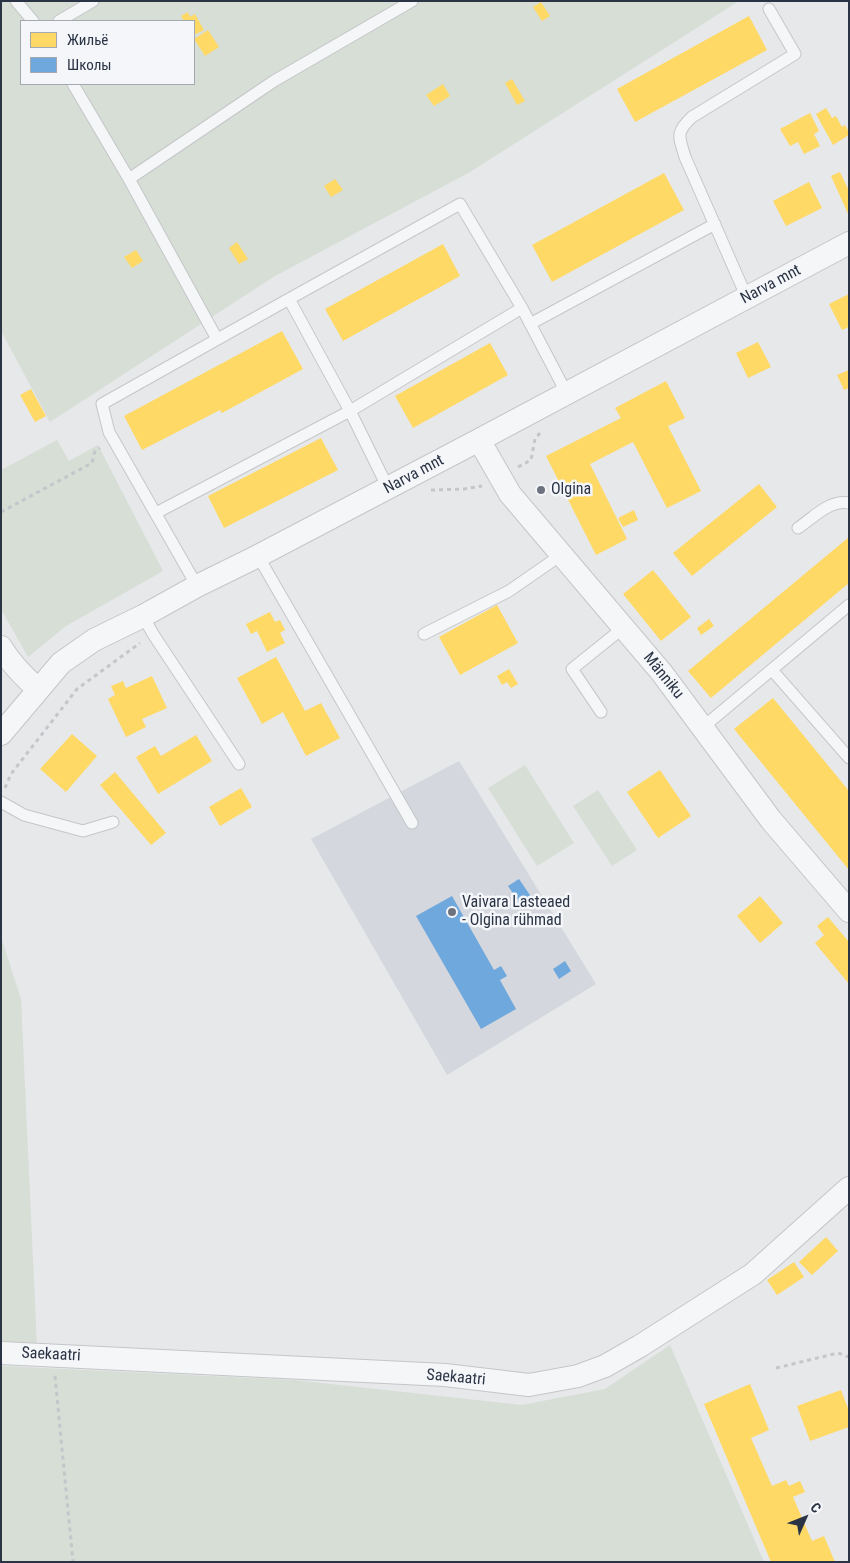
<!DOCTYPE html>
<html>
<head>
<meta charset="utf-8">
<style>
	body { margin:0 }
	#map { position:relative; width:850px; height:1563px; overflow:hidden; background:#e6e8ea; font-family:"Roboto Condensed",sans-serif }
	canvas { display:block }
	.frame { position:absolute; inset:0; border:2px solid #2b3445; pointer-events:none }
	.legend { position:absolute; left:20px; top:20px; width:175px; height:65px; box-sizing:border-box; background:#f4f6f9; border:1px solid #a4a8b1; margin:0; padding:6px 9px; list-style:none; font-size:15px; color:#2b3445 }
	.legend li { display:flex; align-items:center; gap:10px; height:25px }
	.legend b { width:25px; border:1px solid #a4a8b1 }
	.north { position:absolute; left:780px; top:1493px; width:50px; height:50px; -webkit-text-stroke:4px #f4f6f9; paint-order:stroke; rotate:46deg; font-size:14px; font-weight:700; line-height:20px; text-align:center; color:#2b3445 }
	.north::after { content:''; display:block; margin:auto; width:18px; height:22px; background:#2b3445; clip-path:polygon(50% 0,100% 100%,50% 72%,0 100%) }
</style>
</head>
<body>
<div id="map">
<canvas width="850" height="1563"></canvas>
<div class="frame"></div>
<ul class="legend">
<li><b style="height:14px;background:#ffd966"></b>Жильё</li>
<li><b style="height:14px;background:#6fa8dc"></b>Школы</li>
</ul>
<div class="north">С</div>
</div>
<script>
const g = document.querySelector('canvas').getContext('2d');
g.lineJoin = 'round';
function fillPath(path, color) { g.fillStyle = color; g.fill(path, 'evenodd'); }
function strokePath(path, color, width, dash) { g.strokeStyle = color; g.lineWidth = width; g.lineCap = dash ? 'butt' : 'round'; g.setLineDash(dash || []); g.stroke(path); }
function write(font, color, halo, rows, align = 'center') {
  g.font = font + ' "Roboto Condensed",sans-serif'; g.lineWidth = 5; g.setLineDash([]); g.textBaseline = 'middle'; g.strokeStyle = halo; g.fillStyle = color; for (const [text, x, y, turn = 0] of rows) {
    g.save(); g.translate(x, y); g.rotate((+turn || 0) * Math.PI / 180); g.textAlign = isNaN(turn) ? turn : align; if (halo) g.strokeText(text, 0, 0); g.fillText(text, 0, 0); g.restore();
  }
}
fillPath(new Path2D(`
	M459,761L596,984L447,1075L311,839Z`), '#d4d7dd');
fillPath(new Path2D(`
	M1,1H739L470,172L275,276L50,422L1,331ZM21,21H194V84H21Z
	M57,440L69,461L98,445L163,571L66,626L28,657L1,609V470Z
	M525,765L574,843L537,866L488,788Z
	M598,790L637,850L612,866L573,806Z
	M1,937L21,999L37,1347L1,1345Z
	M670,1345L764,1562H1V1366L294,1380L522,1405L605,1389Z`), '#d6ded6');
fillPath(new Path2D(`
	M541,2L550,16L542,21L533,7Z
	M188,12L190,17L195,14L204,30L194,35V21H184L181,16Z
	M749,16L767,50L635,122L617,89Z
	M208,30L219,47L205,56L194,39Z
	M512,79L525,101L517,105L505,83Z
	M443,84L450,96L434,106L426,95Z
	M826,108L832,118L836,116L842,127L845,125L849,132V135L833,145L816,114Z
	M810,113L819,131L814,134L820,146L804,154L798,142L790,146L780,129Z
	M840,172L849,191V216L831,176Z
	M664,173L684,210L552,282L532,245Z
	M335,179L343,190L331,197L324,186Z
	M809,182L822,208L786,226L773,201Z
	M237,242L248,259L239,264L229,248Z
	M443,244L460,276L343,341L325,309Z
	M136,250L143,261L132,268L124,257Z
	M849,294V327L842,330L829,304Z
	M282,331L303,369L222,413L220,410L142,450L124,416Z
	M758,342L771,367L748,378L736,353Z
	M490,343L508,375L413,428L395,396Z
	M849,370V388L844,390L837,375Z
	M666,381L685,418L668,426L701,491L667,508L633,442L590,464L627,539L596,555L546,456L621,418L615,408Z
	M31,389L46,416L35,422L20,395Z
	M321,438L338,470L224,528L208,496Z
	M759,484L777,507L692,576L673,553Z
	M634,510L638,520L623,527L618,518Z
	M849,537V583L711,698L688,671Z
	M653,570L691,617L661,641L623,594Z
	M497,605L518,643L460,675L439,637Z
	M270,612L275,622L280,620L285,630L280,633L285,643L267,652L257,631L251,634L246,624Z
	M709,619L714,626L701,635L697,628Z
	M276,657L305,711L321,703L340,738L306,756L283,712L262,724L237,678Z
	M509,669L518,684L511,688L507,682L502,685L497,676Z
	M152,676L167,708L142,719L146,727L126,737L108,699L115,695L111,686L123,681L126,688Z
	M773,698L849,791V870L734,729Z
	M72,734L97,756L66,792L40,769Z
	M196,735L212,761L158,794L136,757L155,746L161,756Z
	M660,770L691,816L658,838L627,792Z
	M115,772L166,833L151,845L100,785Z
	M241,788L252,807L220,826L209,807Z
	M760,896L783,923L760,943L737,916Z
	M828,917L849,942V984L815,943L824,935L817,926Z
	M826,1237L838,1251L812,1275L799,1262Z
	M794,1262L804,1277L777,1295L767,1280Z
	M750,1384L769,1430L751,1438L772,1486L786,1480L789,1486L800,1481L805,1492L793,1497L812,1541L824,1536L835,1562H771L704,1404Z
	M841,1390L849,1411V1427L810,1441L797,1406Z`), '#ffd966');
fillPath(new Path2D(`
	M519,879L534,901L523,908L508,886Z
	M452,896L494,970L501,966L507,976L500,980L516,1009L481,1029L416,916Z
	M565,961L571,971L559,979L553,969Z`), '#6fa8dc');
const lane = new Path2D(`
	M16,1L33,21
	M59,21L93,1
	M73,84L129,179L217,339
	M129,179L274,81L412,1
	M747,298L685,157C679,136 675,133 692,117L795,54L769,9
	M530,324L715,224
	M388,488L350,411L289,299L460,204L522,308L567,394
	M156,513L350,411L522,308
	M798,528C813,518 830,499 849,503
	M258,556L412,823
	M197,586L109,432L102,404L289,299
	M143,616L153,634L239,764
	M424,634L509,591L561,555
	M772,670L849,758
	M601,712L572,669L623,628
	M702,728L849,605
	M1,802L24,815L83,831L113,822`);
const street = new Path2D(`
	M479,440L510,494L662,673L771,820L849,911
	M1,647C11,664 23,676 38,689
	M1,734L61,663L94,640L143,616L197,586L258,556L479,440L849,243
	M1,1353L445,1375L529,1385L578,1376L605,1366L640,1346L753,1274L849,1188`);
strokePath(lane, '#c4c6c8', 13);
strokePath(street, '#c4c6c8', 24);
strokePath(new Path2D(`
	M518,467L531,460L535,439L540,433
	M431,490L464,489L482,486
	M1,512L92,463L95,451L100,448
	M5,788L11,774L77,689L140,643
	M776,1368L838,1353L849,1357
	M55,1376L73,1562`), '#c5c6ca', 3, [4, 4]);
strokePath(lane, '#f5f6f7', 11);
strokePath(street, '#f5f6f7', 22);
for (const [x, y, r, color] of [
	[541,490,5,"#6c737f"],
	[452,912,5,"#6c737f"]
]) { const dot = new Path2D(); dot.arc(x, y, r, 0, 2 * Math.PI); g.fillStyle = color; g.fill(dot); strokePath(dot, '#f4f6f9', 2); }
write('16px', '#2b3445', '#f4f6f9', [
	["Narva mnt",771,285,-28],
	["Narva mnt",414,475,-28],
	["Männiku",663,676,51],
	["Saekaatri",51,1355,3],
	["Saekaatri",456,1378,5]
]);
write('16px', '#2b3445', '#f4f6f9', [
	["Olgina",551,490],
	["Vaivara Lasteaed",462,903],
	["- Olgina rühmad",462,921]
], 'left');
</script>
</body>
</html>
